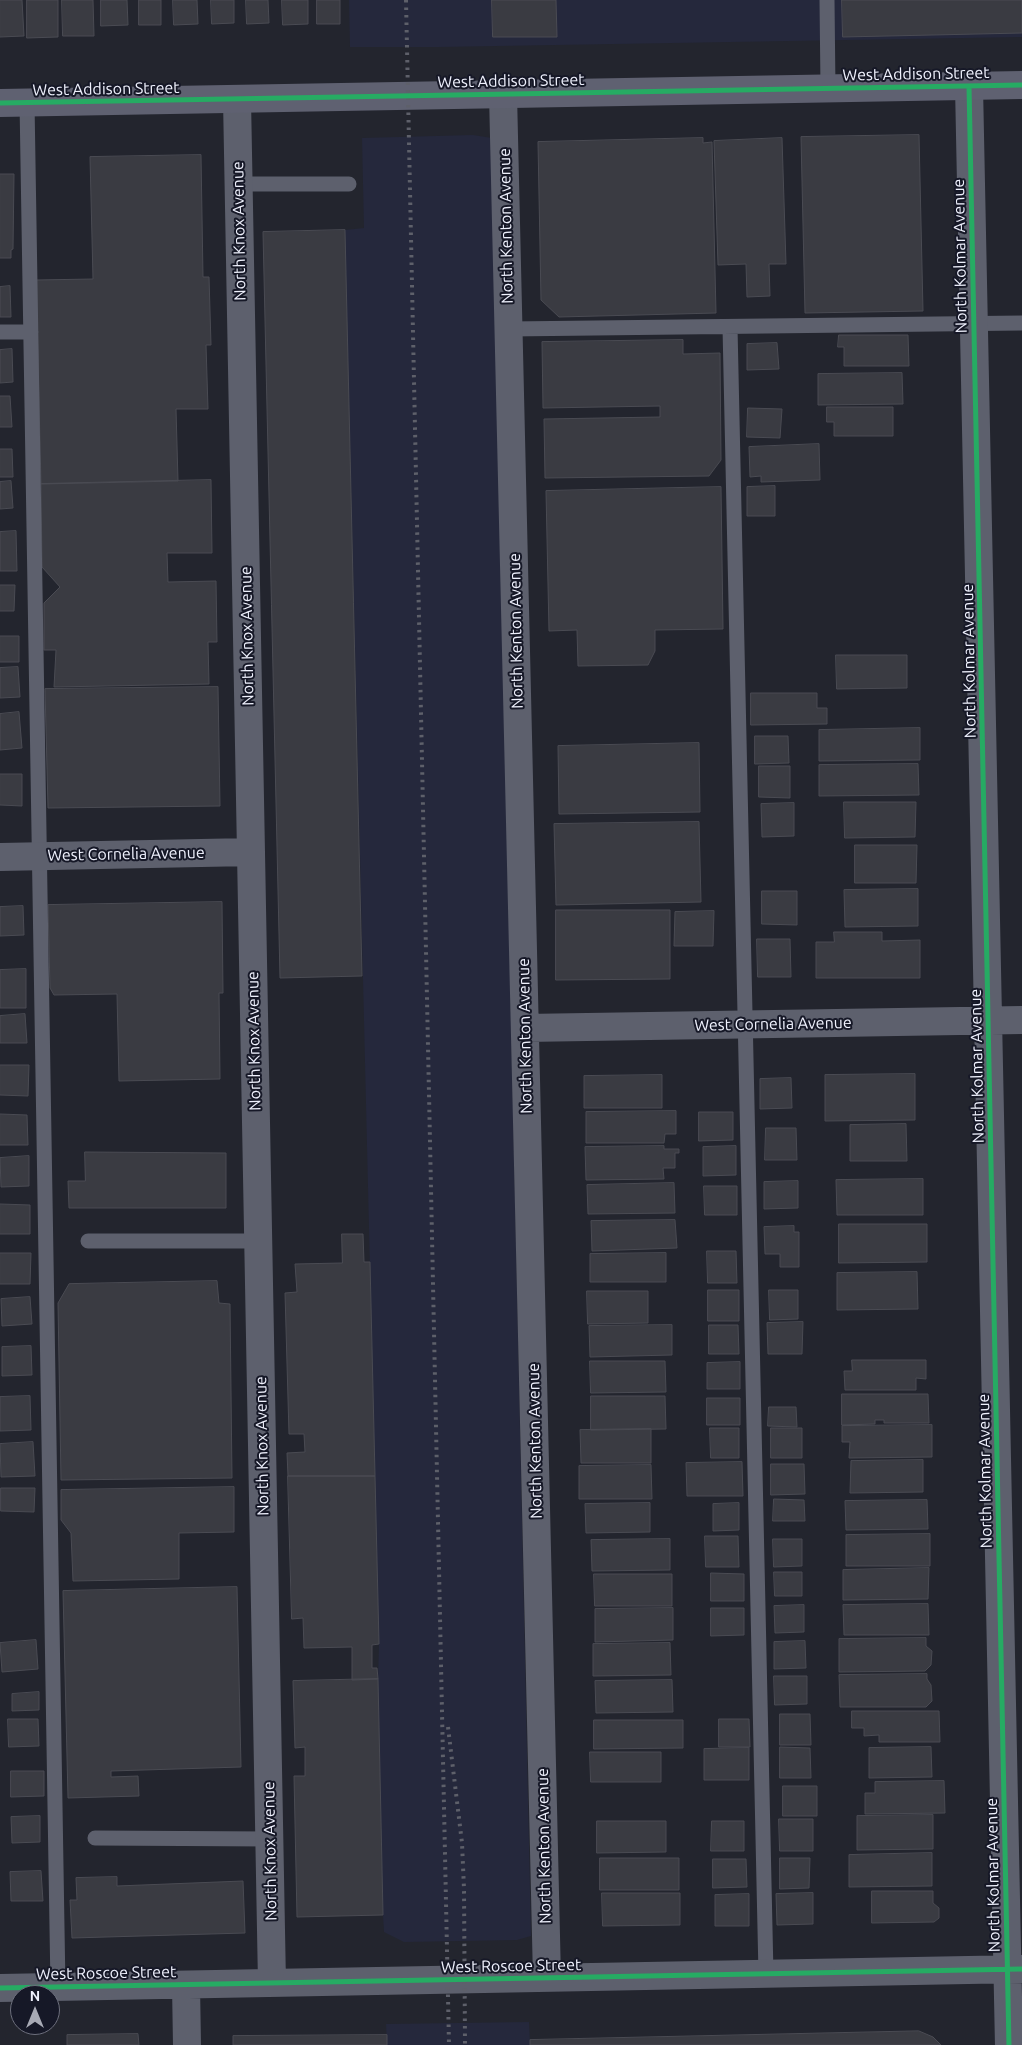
<!DOCTYPE html>
<html>
<head>
<meta charset="utf-8">
<style>
	body { margin:0 }
	#map { position:relative; width:1022px; height:2045px; overflow:hidden; background:#23252e; font-family:Ubuntu,sans-serif }
	canvas { display:block }
	.north { position:absolute; left:10px; top:1985px; width:50px; height:50px; box-sizing:border-box; background:#161827; border:1px solid #6d6f7d; border-radius:50%; rotate:0deg; font-size:14px; font-weight:700; line-height:20px; text-align:center; color:#eff1fd }
	.north::after { content:''; display:block; margin:auto; width:18px; height:22px; background:#a8aab5; clip-path:polygon(50% 0,100% 100%,50% 72%,0 100%) }
</style>
</head>
<body>
<div id="map">
<canvas width="1022" height="2045"></canvas>
<div class="north">N</div>
</div>
<script>
const g = document.querySelector('canvas').getContext('2d');
g.lineJoin = 'round';
function fillPath(path, color) { g.fillStyle = color; g.fill(path, 'evenodd'); }
function strokePath(path, color, width, dash) { g.strokeStyle = color; g.lineWidth = width; g.lineCap = dash ? 'butt' : 'round'; g.setLineDash(dash || []); g.stroke(path); }
function write(font, color, halo, rows, align = 'center') {
  g.font = font + ' Ubuntu,sans-serif'; g.lineWidth = 4; g.setLineDash([]); g.textBaseline = 'middle'; g.strokeStyle = halo; g.fillStyle = color; for (const [text, x, y, turn = 0] of rows) {
    g.save(); g.translate(x, y); g.rotate((+turn || 0) * Math.PI / 180); g.textAlign = isNaN(turn) ? turn : align; if (halo) g.strokeText(text, 0, 0); g.fillText(text, 0, 0); g.restore();
  }
}
fillPath(new Path2D(`
	M349,0H1022V37L439,47H350Z
	M473,135L492,138L531,1936L517,1940L404,1942L384,1932L383,1915L378,1679L379,1644L345,230L364,228L362,138Z
	M529,2022L530,2045H387L386,2024Z`), '#25283c');
const building = new Path2D(`
	M0,0H22L24,36L0,37Z
	M27,0H58V37L27,38Z
	M62,0H93L94,36H63Z
	M101,0H127L128,25L101,26Z
	M139,0H161V25H139Z
	M173,0H197L198,24L174,25Z
	M211,0H234V23L212,24Z
	M246,0H268L269,23L247,24Z
	M282,0H308V24L283,25Z
	M317,0H340V24H317Z
	M492,0H556L557,37H493Z
	M842,0H1022V33L843,37Z
	M919,135L923,311L805,313L801,137Z
	M703,138V143L712,142L716,313L559,317L541,300L538,142Z
	M782,138L786,264H769L770,296L747,297L746,264L718,265L714,141Z
	M201,155L203,277H209L211,345H206L208,409H176L178,481L41,484L36,280L93,279L90,157Z
	M0,174H14L13,249L11,250V258H0Z
	M345,230L362,976L280,978L263,232Z
	M10,286L11,317H0V287Z
	M839,335H908L909,366H844V347H838Z
	M683,340V354L720,353L721,460L709,476L545,478L544,419L660,417V406L543,408L542,342Z
	M777,343L779,369L747,370V344Z
	M12,349L13,382L0,383V350Z
	M902,373L903,404L818,405V374Z
	M0,396H10L12,427H0Z
	M827,407H893V436H834V422H827Z
	M748,408L782,409L780,438L747,437Z
	M819,444L820,480L761,482V476L750,477L749,447Z
	M0,449H12L13,477H0Z
	M211,480L212,553H167L168,582L216,581L217,642H208L209,684L54,687L56,650H44V603L60,587L42,567L41,484Z
	M11,481L13,508L0,509V482Z
	M775,486V516H747V487Z
	M721,487L723,629L655,630V651L648,665L578,666L577,630L549,631L546,491Z
	M16,531L17,571H0V532Z
	M0,585H15L14,611H0Z
	M0,636H19V662H0Z
	M836,655H907V688L837,689Z
	M18,667L20,697L0,698V668Z
	M218,687L220,806L48,808L45,689Z
	M751,693H817V708H827V724L751,725Z
	M19,712L22,748L0,750V714Z
	M920,728V760L819,761V730Z
	M755,736H788L789,763L755,764Z
	M699,743L700,812L559,814L558,746Z
	M918,764L919,795L819,796V765Z
	M759,766H790V798L759,797Z
	M0,774H22V806L0,805Z
	M844,802H916L915,837L845,838Z
	M794,803V836L762,837L761,804Z
	M699,822L701,902L556,905L554,824Z
	M855,845H917L916,883H855Z
	M918,889V926L845,927L844,890Z
	M762,891H797V925L762,924Z
	M222,902L223,993H219L220,1079L119,1081L117,994L54,995L50,988L48,905Z
	M23,906L24,935L0,936V907Z
	M556,910H670V979L556,980Z
	M714,911L713,946H674L675,912Z
	M834,932H882V941L920,940V978H816V942H834Z
	M757,939H790L791,977H758Z
	M26,969V1008H0V970Z
	M25,1014L27,1043H0V1016Z
	M0,1065H29L28,1096L0,1095Z
	M915,1074V1120L825,1121V1075Z
	M662,1075V1108H584V1076Z
	M791,1078L792,1108L760,1109V1079Z
	M676,1111V1134H665L664,1143H586V1112Z
	M699,1112H733V1140L699,1141Z
	M0,1114L27,1115L28,1145H0Z
	M906,1124L907,1161H850V1125Z
	M766,1128H796L797,1160H765Z
	M664,1146V1149H679V1153H675V1168H663L664,1179L586,1180L585,1147Z
	M736,1146V1175L703,1176V1147Z
	M85,1152L226,1153V1208H69L68,1181H85Z
	M29,1156V1186L1,1187L0,1158Z
	M923,1179V1215H837L836,1180Z
	M798,1181V1208L764,1209V1182Z
	M674,1183L675,1213L588,1214L587,1185Z
	M704,1186H737V1215H705Z
	M0,1204L30,1205V1234H0Z
	M675,1220L677,1248L592,1251L591,1221Z
	M839,1224H927V1262L839,1263Z
	M794,1226V1232H799V1267H780V1254H765L764,1227Z
	M342,1234H363L364,1262H370L375,1476H288L287,1453L305,1452L304,1434H289L285,1293L297,1292L295,1264L342,1263Z
	M707,1251H736L737,1283H708Z
	M0,1253H31L30,1284H0Z
	M666,1253V1282H590V1254Z
	M917,1272L918,1309L837,1310V1273Z
	M217,1281L219,1303L230,1304L232,1478L61,1480L58,1303L69,1284Z
	M708,1290H739V1321H708Z
	M769,1290H798V1319L770,1320Z
	M587,1291H648V1323L588,1324Z
	M30,1297L32,1324L2,1326L1,1299Z
	M803,1322L802,1354H768L767,1323Z
	M672,1325V1355L590,1357L589,1326Z
	M709,1325H738L739,1354H709Z
	M31,1346L32,1375L2,1376V1347Z
	M852,1360H926V1379L916,1378V1390H845L844,1371H852Z
	M590,1361H665L666,1392L591,1393Z
	M740,1362V1389H707V1363Z
	M842,1394H928L929,1423H884V1420H875V1424L842,1425Z
	M30,1396L31,1430L0,1431V1397Z
	M591,1396H665L666,1429L591,1430Z
	M707,1398H740V1425H707Z
	M769,1407H796L797,1427L768,1426Z
	M932,1425V1457L849,1458L850,1442H842V1426Z
	M710,1428H739V1458H711Z
	M771,1428H802V1458H771Z
	M651,1429V1463H581L580,1430Z
	M33,1442L35,1476L1,1477L0,1444Z
	M923,1460V1492L850,1493L851,1461Z
	M742,1462L743,1496H687L686,1463Z
	M771,1464H804L805,1494L771,1495Z
	M651,1465L652,1499H579V1466Z
	M288,1476H375L379,1644L372,1645V1668H377L378,1679L352,1680V1647L304,1648L303,1618L292,1619Z
	M234,1487V1532L179,1533V1579L73,1581L71,1533L61,1520V1490Z
	M1,1488H35L34,1512L1,1511Z
	M774,1499L804,1500L805,1521H773Z
	M927,1500L928,1529L846,1530L845,1501Z
	M650,1503V1532L586,1533L585,1504Z
	M739,1503V1530L713,1531V1504Z
	M930,1534V1566H846V1535Z
	M705,1536H738L739,1567H706Z
	M670,1539V1570L592,1571L591,1540Z
	M773,1539H802V1566L774,1567Z
	M929,1568L928,1599L843,1600V1570Z
	M774,1572H802V1596H775Z
	M711,1573L744,1574V1601H711Z
	M594,1574H672V1606H595Z
	M237,1587L241,1767L111,1771V1777L138,1776L139,1796L68,1798L63,1591Z
	M928,1604L929,1635H844L843,1605Z
	M804,1605V1632L775,1633L774,1606Z
	M673,1608V1640L595,1642V1609Z
	M711,1608H744V1635L711,1636Z
	M926,1638V1646L932,1651L931,1665L925,1671L839,1672V1639Z
	M36,1640L38,1669L2,1672L0,1643Z
	M805,1641L806,1668L774,1669V1642Z
	M670,1643L671,1675L593,1676V1644Z
	M927,1674V1679L931,1685L932,1701L926,1707H840L839,1675Z
	M774,1676H807V1704L775,1705Z
	M378,1679L383,1915L297,1917L294,1776H305V1747L295,1748L293,1681Z
	M672,1680L673,1712L596,1713L595,1681Z
	M39,1692V1710L12,1711V1694Z
	M852,1711H939L940,1742H879V1735L864,1736V1728H852Z
	M780,1714H810L811,1745H780Z
	M8,1719H38L39,1746L9,1747Z
	M719,1719H749L750,1747H719Z
	M594,1720H683V1748L594,1749Z
	M780,1747L810,1748L811,1778H780Z
	M931,1747L932,1777L869,1778V1748Z
	M749,1748V1780H704V1749Z
	M590,1752H661V1782H591Z
	M11,1771H44V1796L11,1797Z
	M944,1781L945,1813L865,1814V1793H875V1782Z
	M783,1786H817V1816H783Z
	M933,1815V1849L857,1850V1816Z
	M40,1816V1842L12,1843L11,1817Z
	M779,1819H813V1851H780Z
	M597,1821H666V1852L597,1853Z
	M712,1821H744V1851H711Z
	M932,1853V1886L849,1887V1855Z
	M600,1858H679V1890H600Z
	M780,1858H810L809,1888L780,1889Z
	M713,1859H746L747,1887L713,1888Z
	M41,1871L43,1901H11L10,1872Z
	M117,1877V1886L243,1881L245,1933L72,1938L70,1900H77L76,1878Z
	M872,1891H933V1903L939,1908V1918L934,1922L872,1923Z
	M602,1893H680V1925L603,1926Z
	M813,1893V1924L777,1925L776,1894Z
	M749,1894V1926H715V1895Z
	M919,2031L933,2037L941,2045H530V2040Z
	M138,2034L139,2045H67V2035Z
	M387,2035V2045H233V2036Z`);
fillPath(building, '#3a3b42');
strokePath(building, '#4a4b53', 1);
strokePath(new Path2D(`
	M827,0L828,88
	M27,102L58,1987
	M238,184H349
	M730,327L766,1974
	M509,329L1022,323
	M0,332H31
	M88,1241H258
	M95,1838L270,1839`), '#5d606d', 15);
strokePath(new Path2D(`
	M969,86L1009,2045
	M503,94L547,1978
	M237,99L272,1983
	M0,857L251,852
	M525,1028L1022,1020
	M186,1985L187,2045
	M0,1988L1022,1969`), '#5d606d', 28);
strokePath(new Path2D(`
	M0,103L1022,85`), '#5f6171', 28);
strokePath(new Path2D(`
	M406,0L449,2045
	M448,1727L462,1843L464,1889L465,2045`), '#5e606a', 4, [2.5, 5]);
strokePath(new Path2D(`
	M969,86L1009,2045
	M0,103L1022,85
	M0,1988L1022,1969`), '#26ab63', 5);
write('16px', '#eff1fd', '#161827', [
	["West Addison Street",916,74,-1],
	["West Addison Street",511,81,-1],
	["West Addison Street",106,89,-1],
	["North Kenton Avenue",506,226,-91],
	["North Knox Avenue",239,231,-91],
	["North Kolmar Avenue",960,256,-91],
	["North Kenton Avenue",516,631,-91],
	["North Knox Avenue",247,636,-91],
	["North Kolmar Avenue",969,661,-91],
	["West Cornelia Avenue",126,854,-1],
	["West Cornelia Avenue",773,1024,-1],
	["North Kenton Avenue",525,1036,-91],
	["North Knox Avenue",254,1041,-91],
	["North Kolmar Avenue",977,1066,-91],
	["North Kenton Avenue",535,1441,-91],
	["North Knox Avenue",262,1446,-91],
	["North Kolmar Avenue",985,1471,-91],
	["North Kenton Avenue",544,1846,-91],
	["North Knox Avenue",270,1851,-91],
	["North Kolmar Avenue",993,1875,-91],
	["West Roscoe Street",511,1966,-1],
	["West Roscoe Street",106,1973,-1]
]);
</script>
</body>
</html>
